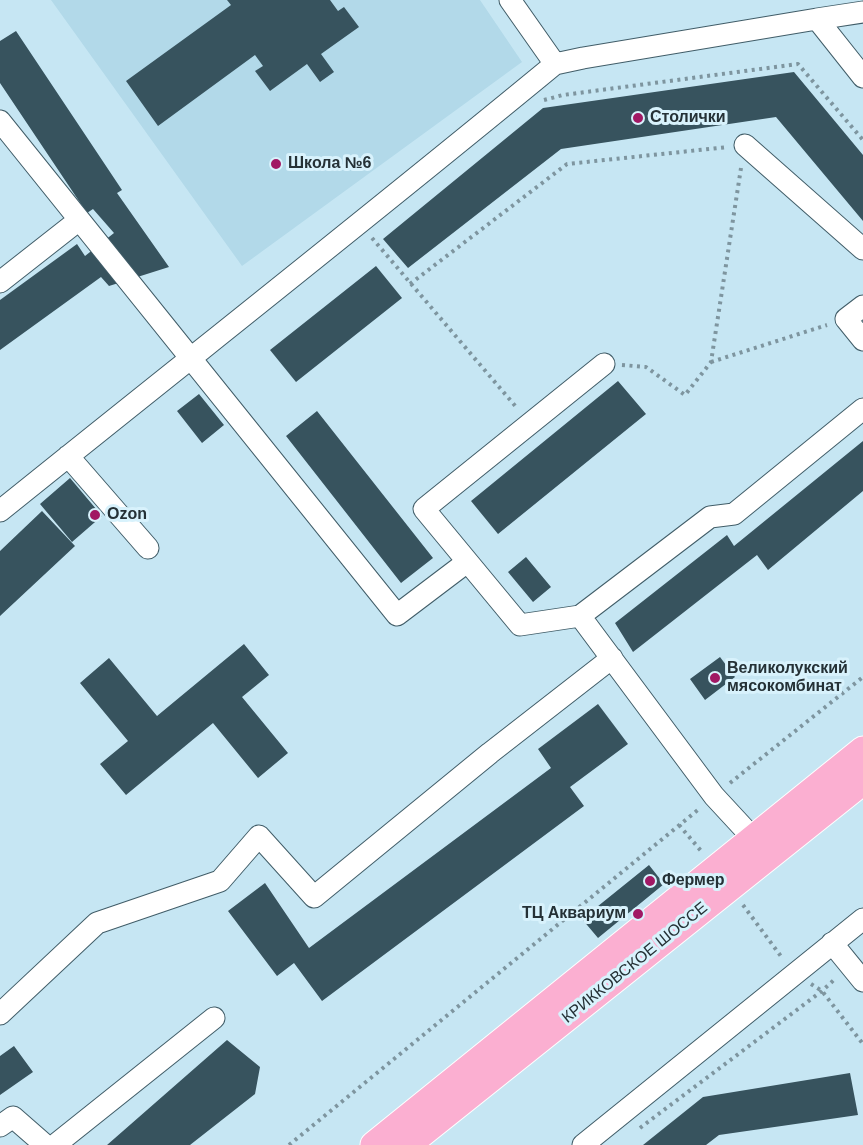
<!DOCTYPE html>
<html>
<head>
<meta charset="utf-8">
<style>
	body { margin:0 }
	canvas { display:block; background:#c6e6f3 }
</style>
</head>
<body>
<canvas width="863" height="1145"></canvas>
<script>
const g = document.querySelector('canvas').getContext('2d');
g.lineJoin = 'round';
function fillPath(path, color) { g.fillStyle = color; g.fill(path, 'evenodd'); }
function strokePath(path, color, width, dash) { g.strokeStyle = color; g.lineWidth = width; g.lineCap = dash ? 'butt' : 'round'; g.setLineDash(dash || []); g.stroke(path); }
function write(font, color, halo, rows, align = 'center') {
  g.font = font + ' Helvetica,sans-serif'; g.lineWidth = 6; g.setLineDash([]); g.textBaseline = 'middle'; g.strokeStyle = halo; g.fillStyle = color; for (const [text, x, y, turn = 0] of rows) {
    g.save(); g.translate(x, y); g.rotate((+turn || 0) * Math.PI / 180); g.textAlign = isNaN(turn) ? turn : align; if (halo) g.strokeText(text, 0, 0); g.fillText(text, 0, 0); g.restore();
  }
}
fillPath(new Path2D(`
	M51,0H480L522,62L242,266Z`), '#b2d9e9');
fillPath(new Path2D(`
	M227,0H330L338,11L344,7L359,27L321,54L334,72L320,82L307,64L270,91L255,71L263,66L255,55L158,126L126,81L231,5Z
	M16,31L122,190L117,193L169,267L109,286L101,277L0,350V300L77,244L85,256L114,233L93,209L87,213L0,83V41Z
	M794,72L863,155V221L776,117L561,149L408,268L383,239L543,108Z
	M376,266L402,298L296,382L270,350Z
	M618,381L646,414L498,534L471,501Z
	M199,394L224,425L202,443L177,411Z
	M317,411L433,558L401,583L286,436Z
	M863,441V491L768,570L757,555L633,652L615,623L727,535L734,546Z
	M70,478L102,516L72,542L40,504Z
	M42,511L75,546L0,616V551Z
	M526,557L551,587L533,602L508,572Z
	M244,644L269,675L242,697L288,753L258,778L213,723L126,795L100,764L128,741L80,683L109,658L157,716Z
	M720,657L735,677L705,700L690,679Z
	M598,704L628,744L570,787L584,806L322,1001L294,963L277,976L228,911L265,883L309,948L551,768L538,749Z
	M649,865L664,884L598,938L582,919Z
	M227,1040L260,1067L255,1094L190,1145H107Z
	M14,1046L33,1072L0,1095V1056Z
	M850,1073L858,1115L719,1135L706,1145H643L703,1097Z`), '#37535e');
const minor = new Path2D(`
	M510,0L555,64L583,58L817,19L863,77
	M817,19L863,12
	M0,121L397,615L467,562
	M745,145L863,249
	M0,282L79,220
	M863,306L846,319L863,340
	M68,456L148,548
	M0,511C185,362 372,215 555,64
	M580,616L520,625L424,509L604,364
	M763,849L714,796L580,616L710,517L734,514L863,409
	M832,943L863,981
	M0,1014L97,923L220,881L259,836L314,897L490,753L612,658
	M0,1126L13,1117L45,1145
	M55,1145L214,1018
	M583,1145L863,919`);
const major = new Path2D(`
	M374,1145L863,750
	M407,1145L863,781`);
strokePath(minor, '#415d68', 23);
strokePath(major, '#fff', 29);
strokePath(new Path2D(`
	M544,100L563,95L798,64L863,140
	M372,238L517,408
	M410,284L567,164L728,147
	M711,362L827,325
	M622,365L646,367L685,395L711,362L741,168
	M730,783L863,677
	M679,825L702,852
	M743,905L783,959
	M811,984L822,991L863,1044
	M640,1128L822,991L836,978
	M289,1145L699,809`), '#7e959f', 4, [3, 4.5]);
strokePath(minor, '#fff', 21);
strokePath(major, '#fbafd1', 27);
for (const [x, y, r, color] of [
	[638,118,6,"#a11864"],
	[276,164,6,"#a11864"],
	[95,515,6,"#a11864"],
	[715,678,6,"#a11864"],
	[650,881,6,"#a11864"],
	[638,914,6,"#a11864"]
]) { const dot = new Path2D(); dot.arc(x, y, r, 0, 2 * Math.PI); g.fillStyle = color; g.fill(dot); strokePath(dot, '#d8f2fc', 2); }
write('bold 16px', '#253136', '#d8f2fc', [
	["Столички",650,118],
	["Школа №6",288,164],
	["Ozon",107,515],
	["Великолукский",727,669],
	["мясокомбинат",727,687],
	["Фермер",662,881],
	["ТЦ Аквариум",626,914,"right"]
], 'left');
write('16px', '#253136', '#d8f2fc', [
	["КРИККОВСКОЕ ШОССЕ",635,963,-39]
]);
</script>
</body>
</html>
